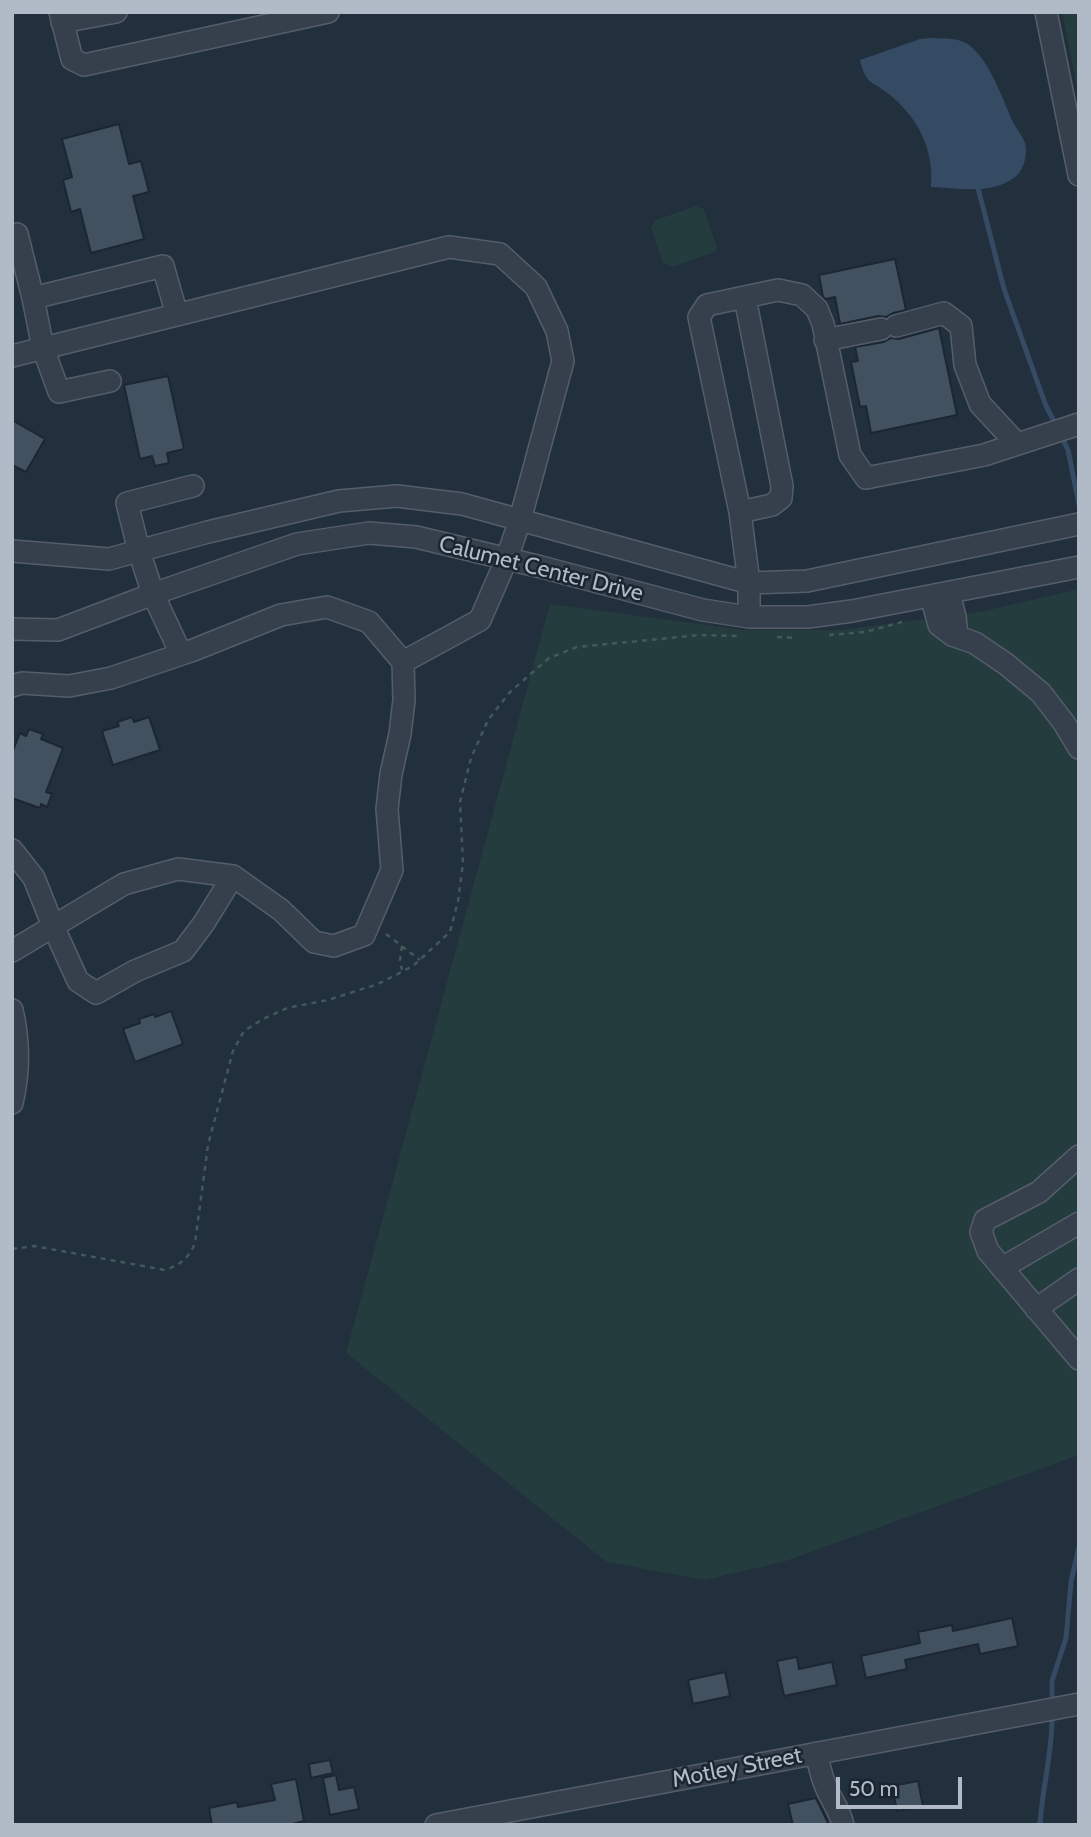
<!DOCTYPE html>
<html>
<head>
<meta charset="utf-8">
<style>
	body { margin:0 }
	#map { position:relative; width:1091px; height:1837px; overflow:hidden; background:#222f3c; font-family:Cabin,sans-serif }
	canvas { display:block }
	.frame { position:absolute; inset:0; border:14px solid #b1bbc8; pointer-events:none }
	.scale { position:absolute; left:836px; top:1777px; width:126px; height:32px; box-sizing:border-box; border:4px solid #b1bbc8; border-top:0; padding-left:9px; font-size:21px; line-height:24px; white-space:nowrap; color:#b1bbc8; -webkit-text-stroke:5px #1b2531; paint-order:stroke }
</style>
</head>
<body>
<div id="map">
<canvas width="1091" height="1837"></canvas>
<div class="frame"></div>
<div class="scale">50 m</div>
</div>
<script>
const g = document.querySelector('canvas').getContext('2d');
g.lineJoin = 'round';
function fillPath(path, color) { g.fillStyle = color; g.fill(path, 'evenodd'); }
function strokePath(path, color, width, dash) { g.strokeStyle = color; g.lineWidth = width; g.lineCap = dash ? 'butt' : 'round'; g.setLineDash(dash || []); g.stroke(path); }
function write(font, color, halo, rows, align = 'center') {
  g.font = font + ' Cabin,sans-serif'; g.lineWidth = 5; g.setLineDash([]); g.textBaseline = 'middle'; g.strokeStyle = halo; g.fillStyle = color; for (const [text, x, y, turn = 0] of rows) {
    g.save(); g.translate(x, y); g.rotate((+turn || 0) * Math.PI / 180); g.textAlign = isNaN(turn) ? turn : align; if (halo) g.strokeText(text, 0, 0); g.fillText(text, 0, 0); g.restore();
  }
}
fillPath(new Path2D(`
	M1062,12H1079V98Z
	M696,206L704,209L717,247L715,252L672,267L663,263L651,228L656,220Z
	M1079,589V1455L786,1561L705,1580L607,1562L346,1353L550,604L744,630H840L980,612Z`), '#243c3d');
fillPath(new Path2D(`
	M932,38C945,39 958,37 969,45C991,62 1002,99 1014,124C1017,130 1023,136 1025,143C1028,153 1024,171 1015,177C992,195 957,188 931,187C934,150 919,119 890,95C872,80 866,86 860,60L920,39Z`), '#354b64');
strokePath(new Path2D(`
	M978,188L1004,289L1046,406L1057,427
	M1061,436L1068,450L1079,505
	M1052,1704V1681L1066,1638L1071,1582L1079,1546
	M1040,1825C1042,1787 1053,1752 1052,1714`), '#354b64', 5);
const building = new Path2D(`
	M119,124L129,164L141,161L149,192L133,196L144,239L91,253L80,209L71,212L63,180L72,177L62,139Z
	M895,259L906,310L893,313L886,317L878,316L840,324L835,297L826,299L823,297L819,275Z
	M939,328L957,415L871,433L866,406L860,407L851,362L858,361L855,347L884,342L891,338L899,339Z
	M168,376L184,449L167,453L169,463L155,466L152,456L140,459L124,385Z
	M12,420L45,439L26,472L12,465Z
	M132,717L134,722L149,717L160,750L113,765L102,731L119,726L117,722Z
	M29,729L43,734L41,739L63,748L46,792L52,794L47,807L41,804L40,808L12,798V753L20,733L26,736Z
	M171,1011L183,1044L135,1062L123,1029L140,1023L139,1019L154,1014L155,1017Z
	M1012,1618L1018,1646L980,1654L978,1644L905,1660L907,1669L866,1678L861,1656L920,1643L918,1632L952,1625L953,1631Z
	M797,1657L799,1669L832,1662L837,1685L784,1696L777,1661Z
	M725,1672L730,1696L693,1704L688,1680Z
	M330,1760L333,1773L311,1778L309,1764Z
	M336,1775L339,1790L354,1787L359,1809L330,1815L323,1778Z
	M296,1779L304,1821L289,1825H212L209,1808L237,1802L238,1807L275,1800L271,1784Z
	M918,1781L923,1806L897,1811L892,1786Z
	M816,1798L829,1825H793L788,1804Z`);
fillPath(building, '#425160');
strokePath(building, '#1d2733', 2);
const minor = new Path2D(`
	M60,12L72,59L84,65L328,12
	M1046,12L1079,175
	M62,22L116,12
	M17,234L33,298
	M896,326L944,313L961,326L965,365L980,404L1017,444
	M825,340L881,329
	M12,356L449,247L500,254L536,287L557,331L563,361L520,520L507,558L480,620L403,662
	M110,381L59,392L43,348L33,298L163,266L177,315
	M740,512L772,505L781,498L782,486L745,298
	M12,551L109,559L208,532L339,501L397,496L462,504L749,583L807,581L1079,524
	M949,593L955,617L957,636
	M931,596L939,625L952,635L975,643L1006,664L1041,693L1064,723L1079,748
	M749,617V583L740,512L699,317L707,305L778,290L802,295L817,309L823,324L850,455L866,478L984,455L1079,424
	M12,629L58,630L153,594L297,544L369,533L416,537L541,567L703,610L749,617H808L852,611L1079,567
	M181,654L153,594L139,551L127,503L193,486
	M12,686L22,683L69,686L111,678L191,651L281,615L327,607L369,622L403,662L404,700L400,734L391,774L387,809L392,870L364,935L334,946L314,942L281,910L233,876L178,869L124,884L12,951
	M12,850L34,878L53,926L78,981L96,993L135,971L183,951L204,923L233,876
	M12,1010C19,1040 19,1073 12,1103
	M1079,1156L1039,1192L985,1220L981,1232L988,1251L1079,1359
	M1002,1268L1079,1223
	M1036,1309L1079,1279
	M816,1753C819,1764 821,1776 826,1787C831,1800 840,1810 843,1825
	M436,1825L1079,1704`);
strokePath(minor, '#545e6a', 24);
strokePath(new Path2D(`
	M829,635L865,632L902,622
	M777,637L795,638
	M386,934L420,960
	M402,946L400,960L402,970
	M12,1249L34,1246L165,1270C180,1265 189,1258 195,1243L208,1145L233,1051L244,1031L263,1019L287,1008L328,1000L378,984L413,966L450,932L458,901L463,863L460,802L471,758L488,720L510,692L549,658L577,647L700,635L739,636`), '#41595a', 2.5, [5, 5]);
strokePath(minor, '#36404c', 21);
write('23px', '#b1bbc8', '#1b2531', [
	["Calumet Center Drive",541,569,14],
	["Motley Street",737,1768,-11]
]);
</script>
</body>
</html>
